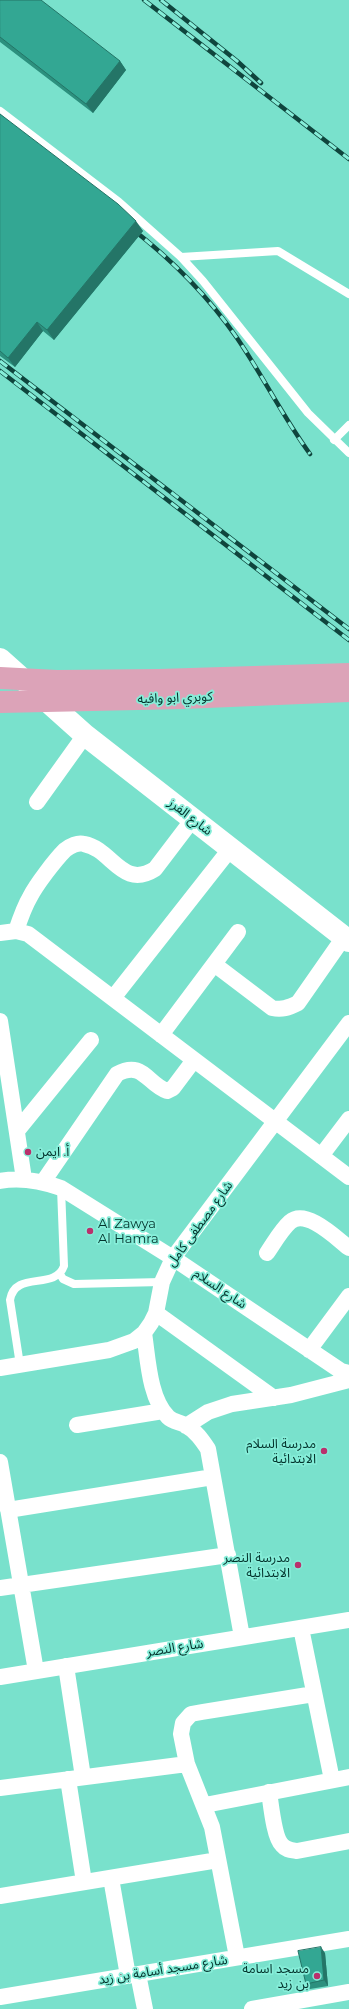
<!DOCTYPE html>
<html>
<head>
<meta charset="utf-8">
<style>
	body { margin:0 }
	canvas { display:block; background:#79e1cc }
</style>
</head>
<body>
<canvas width="349" height="2009"></canvas>
<script>
const g = document.querySelector('canvas').getContext('2d');
g.lineJoin = 'round';
function strokePath(path, color, width, dash) { g.strokeStyle = color; g.lineWidth = width; g.lineCap = dash ? 'butt' : 'round'; g.setLineDash(dash || []); g.stroke(path); }
function fillPath(path, color) { g.fillStyle = color; g.fill(path, 'evenodd'); }
function write(font, color, halo, rows, align = 'center') {
  g.font = font + ' Montserrat,"Noto Sans Arabic",sans-serif'; g.lineWidth = 3.5; g.setLineDash([]); g.textBaseline = 'middle'; g.strokeStyle = halo; g.fillStyle = color; for (const [text, x, y, turn = 0] of rows) {
    g.save(); g.translate(x, y); g.rotate((+turn || 0) * Math.PI / 180); g.textAlign = isNaN(turn) ? turn : align; if (halo) g.strokeText(text, 0, 0); g.fillText(text, 0, 0); g.restore();
  }
}
strokePath(new Path2D(`
	M0,111L119,202L181,257L203,281L308,413L349,453
	M181,257L278,251L349,294
	M334,440L349,425
	M60,1274L63,1279L74,1284L162,1282
	M20,1365L10,1300C15,1270 55,1291 64,1266L61,1188`), '#fff', 8);
strokePath(new Path2D(`
	M37,802L85,735
	M16,931C20,919 24,907 30,897C36,885 55,860 65,850C70,846 78,842 84,844C112,849 122,890 155,869L193,819
	M0,933L16,931L28,934L349,1177
	M214,964L272,1008C282,1010 288,1008 298,1003L344,937
	M113,998L231,848
	M0,1021L24,1179
	M161,1035L238,932
	M17,1131L91,1040
	M321,1156L349,1119
	M0,1181C21,1177 41,1181 61,1188L173,1258L341,1371L349,1373
	M43,1182L117,1074C143,1060 147,1084 167,1091L173,1088L194,1060
	M267,1253C274,1243 281,1230 290,1222C306,1208 336,1238 349,1248
	M156,1313L274,1398
	M144,1333C148,1358 149,1398 168,1417C173,1422 180,1422 185,1425C196,1431 202,1440 208,1449L242,1637
	M309,1350L349,1296
	M0,1368L109,1350L134,1341L144,1333L151,1323L156,1313L162,1282L173,1258L349,1023
	M77,1425L163,1411
	M186,1426L208,1412L232,1404L291,1395L349,1380
	M0,1462L36,1671
	M8,1510L213,1477
	M0,1588L228,1555
	M301,1628L332,1780
	M66,1666L83,1777
	M0,1677L349,1620
	M68,1779L84,1882
	M0,1788L187,1764
	M269,1792C271,1804 274,1838 282,1845C286,1850 291,1850 297,1851L349,1841
	M205,1805L349,1777
	M111,1878L128,1976
	M0,1896L218,1860
	M237,1957L212,1827L187,1764L181,1734L183,1723L191,1714L202,1712L314,1694
	M138,1974L145,2009
	M0,1997L349,1939
	M252,2009L349,1992`), '#fff', 16);
strokePath(new Path2D(`
	M0,659L85,735L349,941`), '#fff', 22);
strokePath(new Path2D(`
	M0,678L57,681L159,680L349,674
	M0,702L183,698L349,691`), '#dca3b8', 22);
const rail = new Path2D(`
	M144,0L349,159
	M161,0L237,61L261,83
	M131,228C171,259 208,296 237,338C263,376 283,417 310,454
	M0,361L349,629
	M0,371L349,640`);
strokePath(rail, '#0f453d', 4.5);
strokePath(rail, '#86eed9', 3, [9]);
fillPath(new Path2D(`
	M0,0L120,61L126,70L93,113L0,42Z
	M0,114L143,231L54,340L43,331L15,367L0,356Z
	M325,1953L328,1986L310,1989L306,1984Z`), '#2c907e');
fillPath(new Path2D(`
	M120,61L126,70L93,113L86,104Z
	M136,221L143,231L54,340L47,330Z
	M37,322L43,331L15,367L8,358Z
	M321,1947L325,1953L328,1986L324,1980Z`), '#247567');
const building = new Path2D(`
	M0,0H41L120,61L86,104L0,37Z
	M0,114L118,204L136,221L47,330L37,322L8,358L0,351Z
	M321,1947L324,1980L306,1984L298,1951Z`);
fillPath(building, '#33a793');
strokePath(building, '#247567', 1);
for (const [x, y, r, color] of [
	[28,1152,4,"#b9306c"],
	[90,1231,4,"#b9306c"],
	[324,1451,4,"#b9306c"],
	[298,1565,4,"#b9306c"],
	[317,1976,4,"#b9306c"]
]) { const dot = new Path2D(); dot.arc(x, y, r, 0, 2 * Math.PI); g.fillStyle = color; g.fill(dot); strokePath(dot, '#86eed9', 1.5); }
write('13px', '#03332c', '#86eed9', [
	["كوبري ابو وافيه",175,698,-2],
	["شارع الفرز",190,817,38],
	["شارع مصطفى كامل",200,1224,-54],
	["شارع السلام",220,1289,34],
	["شارع النصر",175,1648,-9],
	["شارع مسجد أسامة بن زيد",163,1970,-9]
]);
write('13px', '#03332c', '#86eed9', [
	["أ. ايمن",36,1152,"left"],
	["Al Zawya",98,1224,"left"],
	["Al Hamra",98,1239,"left"],
	["مدرسة السلام",316,1444],
	["الابتدائية",316,1459],
	["مدرسة النصر",290,1558],
	["الابتدائية",290,1573],
	["مسجد اسامة",309,1969],
	["بن زيد",309,1984]
], 'right');
</script>
</body>
</html>
